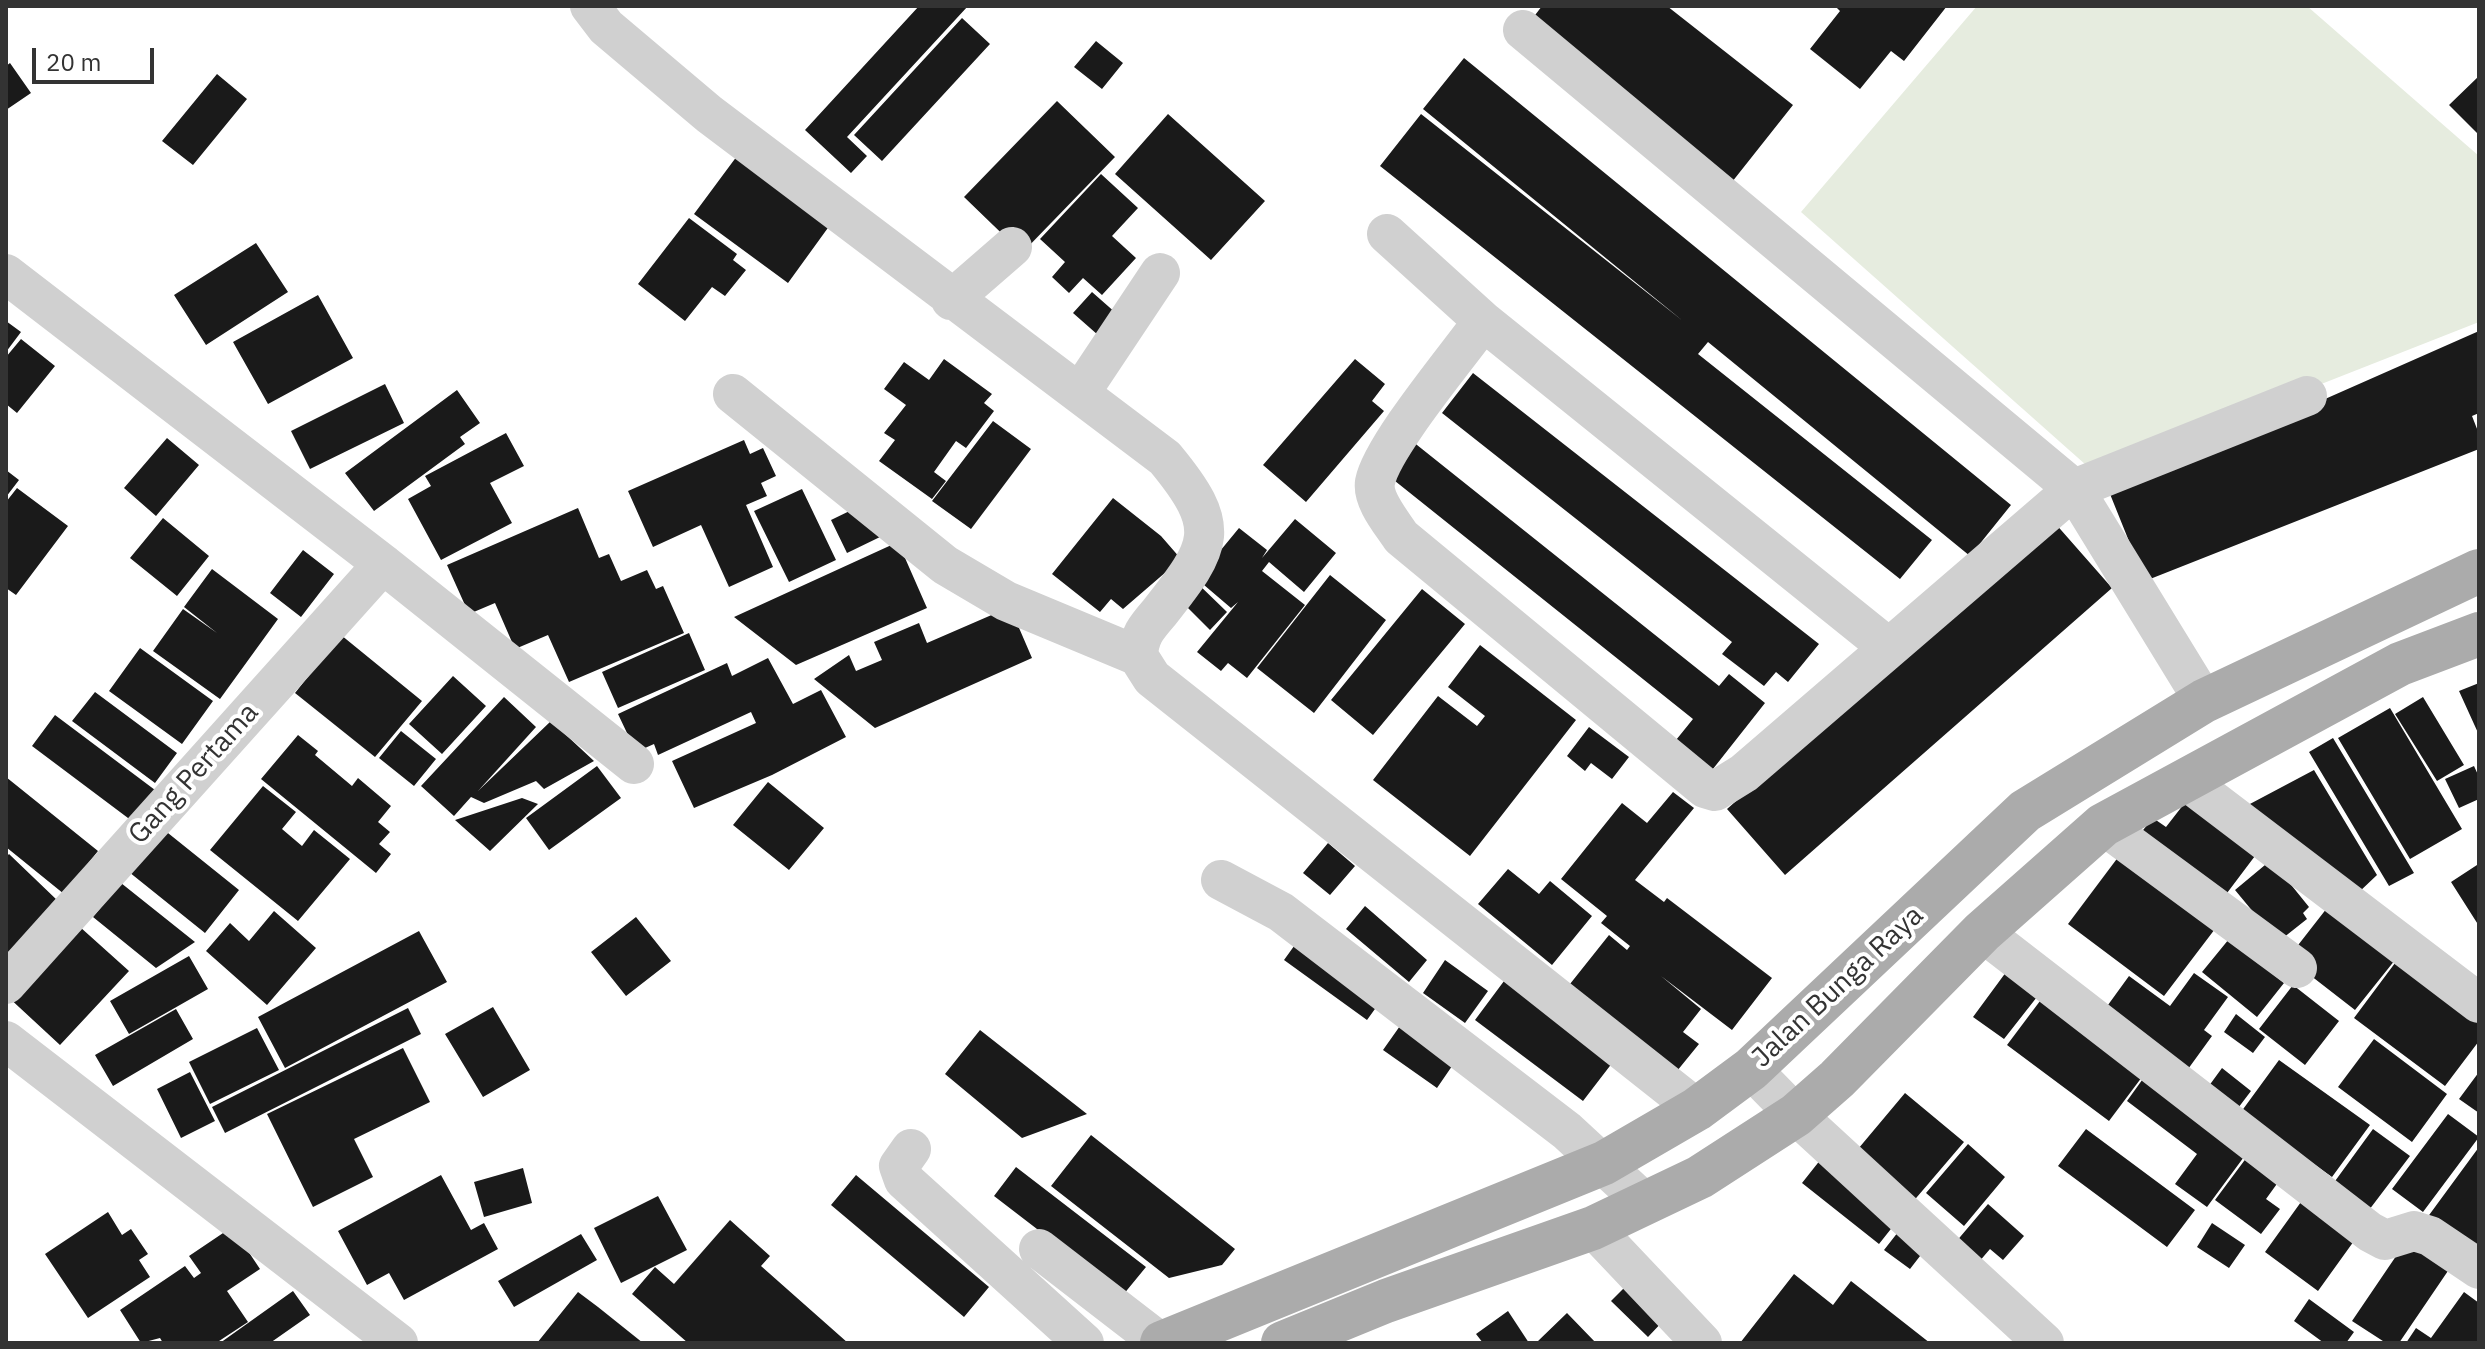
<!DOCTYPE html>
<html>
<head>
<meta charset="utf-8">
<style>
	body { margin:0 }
	#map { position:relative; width:2485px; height:1349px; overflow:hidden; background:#fff; font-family:"IBM Plex Sans",sans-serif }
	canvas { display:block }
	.frame { position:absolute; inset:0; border:8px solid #333; pointer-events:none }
	.scale { position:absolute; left:32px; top:48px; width:122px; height:36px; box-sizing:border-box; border:4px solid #333; border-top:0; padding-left:10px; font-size:24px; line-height:28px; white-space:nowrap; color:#333; -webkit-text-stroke:6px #fff; paint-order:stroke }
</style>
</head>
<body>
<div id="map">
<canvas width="2485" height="1349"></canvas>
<div class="frame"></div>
<div class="scale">20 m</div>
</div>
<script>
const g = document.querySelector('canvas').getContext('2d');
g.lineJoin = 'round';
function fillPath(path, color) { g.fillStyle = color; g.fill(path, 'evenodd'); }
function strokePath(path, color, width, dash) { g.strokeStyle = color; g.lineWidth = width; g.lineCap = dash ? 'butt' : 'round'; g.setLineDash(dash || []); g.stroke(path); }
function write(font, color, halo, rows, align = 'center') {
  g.font = font + ' "IBM Plex Sans",sans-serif'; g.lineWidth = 8; g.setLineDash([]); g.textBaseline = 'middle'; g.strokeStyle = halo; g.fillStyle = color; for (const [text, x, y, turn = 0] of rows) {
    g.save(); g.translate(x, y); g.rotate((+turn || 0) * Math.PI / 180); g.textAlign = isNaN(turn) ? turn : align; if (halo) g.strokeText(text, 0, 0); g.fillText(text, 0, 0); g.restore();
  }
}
fillPath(new Path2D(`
	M1977,6H2307L2479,156V322L2095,473L1801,212Z`), '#e6ecdf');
fillPath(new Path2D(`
	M919,6H968L847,137L867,156L851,173L805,130Z
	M1542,6H1667L1793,105L1732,182L1529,23Z
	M1835,6H1947L1904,61L1891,51L1860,89L1810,49L1840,11Z
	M962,18L990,44L882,161L854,135Z
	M1096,41L1123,63L1102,89L1074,67Z
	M1464,58L2011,505L1970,556L1708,342L1698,354L1932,540L1900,579L1380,166L1421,114L1683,321L1423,109Z
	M10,63L31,93L6,110V66Z
	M217,74L247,99L193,165L162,141Z
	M2479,76V135L2449,105Z
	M1057,101L1115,157L1022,253L964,197Z
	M1168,114L1265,201L1211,260L1115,174Z
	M737,156L830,225L788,283L694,214Z
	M1101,174L1138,208L1112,236L1136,258L1102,295L1083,278L1069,293L1052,277L1065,262L1040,239Z
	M689,218L737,254L733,260L746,270L725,296L712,287L685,321L638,284Z
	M256,243L288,292L206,345L174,295Z
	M1092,292L1117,314L1098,335L1073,313Z
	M318,295L353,358L268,404L233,342Z
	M6,321L21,332L6,352Z
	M2479,331V413L2472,416L2479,434V449L2145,581L2110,494Z
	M21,339L55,366L17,413L6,404V357Z
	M944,359L992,394L984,403L994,411L966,448L956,441L934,472L946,481L932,499L879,461L895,440L884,433L906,405L884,389L904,362L929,380Z
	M1355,359L1385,384L1372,401L1384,411L1306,502L1263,465Z
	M1473,373L1819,644L1788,682L1776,672L1764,686L1722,654L1732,642L1442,413Z
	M385,384L404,423L310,469L291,431Z
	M457,390L480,423L460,437L465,444L374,511L345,473Z
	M993,421L1031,449L971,529L932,501Z
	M506,433L524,466L490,483L512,523L441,560L408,499L431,486L425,476Z
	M1407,437L1719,686L1729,674L1765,703L1709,774L1672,745L1693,719L1380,469Z
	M167,438L199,465L156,516L124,488Z
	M744,440L750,454L763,448L776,476L761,483L767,496L746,505L773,567L729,587L701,525L653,547L628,491Z
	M6,470L19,480L6,497Z
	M17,488L68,526L16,595L6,588V502Z
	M802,489L836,560L789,582L754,511Z
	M1113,498L1161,536L1181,559L1123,609L1111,599L1100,612L1052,574Z
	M864,504L880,537L847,553L831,520Z
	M578,508L599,558L609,554L621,581L647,570L656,589L663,586L684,633L569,682L548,635L515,649L495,603L469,614L447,565Z
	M163,518L209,556L177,596L130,558Z
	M1295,519L1336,553L1304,592L1269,562L1262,571L1305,605L1247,678L1228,663L1221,671L1197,652L1238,602L1231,608L1197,579L1239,528L1267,550L1262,558Z
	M2054,522L2112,588L1785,875L1727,809Z
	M898,542L927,608L796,665L734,617Z
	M303,550L334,574L301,617L270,593Z
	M212,569L278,619L220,699L153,651L183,609L217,633L184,607Z
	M1330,575L1386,620L1314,713L1257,668Z
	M1194,580L1227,612L1210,630L1177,597Z
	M1422,589L1465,624L1373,735L1331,700Z
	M1010,607L1032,658L875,728L814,679L849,655L856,671L882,660L874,642L919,623L927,643Z
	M689,633L705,670L618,708L602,672Z
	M341,635L422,701L375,757L295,693Z
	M1480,645L1576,720L1470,856L1373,780L1438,696L1477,726L1485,716L1448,687Z
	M140,648L213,701L182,744L109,691Z
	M768,658L793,704L821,690L846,737L772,775L694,808L672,761L756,723L751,712L658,755L654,744L636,752L618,714L727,663L732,676Z
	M453,676L486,706L442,754L409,724Z
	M2479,683V735L2459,691Z
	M95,692L177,753L155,783L72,721Z
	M504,697L536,727L478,791L551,721L594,761L544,789L536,781L484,803L471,797L454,816L421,786Z
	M2423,697L2464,765L2437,781L2395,714Z
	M2390,708L2462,829L2410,859L2338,738Z
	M55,715L159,793L136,824L32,746Z
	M1589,727L1629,757L1612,779L1591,763L1585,771L1567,756Z
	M401,731L436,759L414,786L379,758Z
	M298,735L318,751L315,755L352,786L358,778L391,806L378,822L390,832L379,844L391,854L376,873L261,779Z
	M2333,738L2414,873L2389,886L2309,752Z
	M597,766L621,798L549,850L526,818Z
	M2474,766L2479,777V799L2459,808L2445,779Z
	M2314,770L2377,875L2358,893L2248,805Z
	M6,777L98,851L64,894L6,847Z
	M768,782L824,828L789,870L733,825Z
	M263,786L296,812L282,829L302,846L314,830L350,859L298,921L210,850Z
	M2194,791L2264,844L2218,905L2134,841L2153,818L2166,827Z
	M1673,792L1694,808L1635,880L1664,902L1667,898L1772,978L1732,1030L1661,976L1701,1009L1683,1032L1699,1044L1677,1071L1570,984L1609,935L1627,950L1630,946L1601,923L1607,916L1561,879L1622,803L1647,823Z
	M522,798L538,804L490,851L455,820Z
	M163,829L239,890L205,933L129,872Z
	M1328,843L1355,866L1330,895L1303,873Z
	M2122,852L2218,925L2164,996L2068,924Z
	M9,854L58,901L6,955V857Z
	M2271,860L2309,907L2303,913L2307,919L2283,938L2274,937L2235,890Z
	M2477,865L2479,868V926L2451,882Z
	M1508,869L1539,894L1550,881L1592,916L1552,965L1478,904Z
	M121,883L195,942L156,968L93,917Z
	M1365,906L1427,960L1409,982L1346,929Z
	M2327,908L2395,960L2355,1010L2288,958Z
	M274,911L316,948L267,1005L206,951L230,923L249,941Z
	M636,917L671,961L626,996L591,952Z
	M70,918L129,971L60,1045L6,995Z
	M419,931L447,982L285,1068L258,1017Z
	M1302,935L1385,995L1367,1020L1284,960Z
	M2229,939L2284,983L2257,1017L2202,972Z
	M189,956L208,989L129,1034L110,1001Z
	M2398,959L2479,1020V1041L2445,1086L2354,1018Z
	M1445,960L1488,991L1465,1023L1423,993Z
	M2012,964L2044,988L2004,1039L1973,1017Z
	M2194,973L2228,997L2204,1030L2212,1036L2183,1076L2100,1016L2129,976L2170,1006Z
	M1507,977L1616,1058L1583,1101L1475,1020Z
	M2293,985L2339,1021L2305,1065L2259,1029Z
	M2049,989L2151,1065L2109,1121L2007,1045Z
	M493,1007L530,1070L483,1097L445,1034Z
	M408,1008L421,1034L225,1133L212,1107Z
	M176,1009L193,1039L113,1086L95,1055Z
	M2236,1014L2265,1037L2253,1053L2224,1032Z
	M1407,1016L1461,1053L1437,1088L1383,1050Z
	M257,1028L279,1070L210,1104L189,1062Z
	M980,1030L1087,1114L1022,1138L945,1074Z
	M2374,1039L2447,1094L2412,1142L2338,1087Z
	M403,1048L430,1102L354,1139L373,1177L313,1207L267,1114Z
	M2279,1060L2370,1125L2332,1177L2241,1112Z
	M2222,1068L2251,1091L2232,1116L2203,1094Z
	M2150,1069L2252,1146L2207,1207L2175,1184L2197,1154L2127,1101Z
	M190,1072L215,1121L181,1138L157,1089Z
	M2479,1072V1113L2459,1099Z
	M1905,1093L1964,1142L1911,1204L1853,1155Z
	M2448,1114L2479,1137L2423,1212L2392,1189Z
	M2086,1129L2195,1210L2167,1247L2058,1166Z
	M2373,1129L2410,1156L2366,1214L2330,1188Z
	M1091,1135L1235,1249L1222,1265L1169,1278L1051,1186Z
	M1968,1144L2005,1177L1964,1226L1926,1193Z
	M2479,1147V1263L2424,1222Z
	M2247,1157L2279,1181L2266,1199L2280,1209L2261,1234L2215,1200Z
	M1821,1159L1898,1220L1879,1244L1802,1183Z
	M1016,1167L1146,1267L1123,1295L994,1196Z
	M523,1168L532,1203L484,1217L474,1182Z
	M441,1175L471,1230L484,1223L498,1249L404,1300L389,1273L367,1285L338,1231Z
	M856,1175L989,1287L964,1317L831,1205Z
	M2306,1195L2359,1234L2318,1291L2265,1252Z
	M658,1196L687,1250L621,1283L594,1228Z
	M1988,1204L2024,1236L2003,1260L1990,1249L1978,1263L1955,1243Z
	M108,1212L122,1235L131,1229L148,1254L139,1260L150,1277L88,1318L45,1254Z
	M730,1220L770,1256L761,1266L848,1343H688L632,1294L655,1267L674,1284Z
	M2212,1223L2245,1245L2229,1268L2197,1247Z
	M232,1227L260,1269L227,1291L248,1322L216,1343H163L160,1338L141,1343L120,1310L185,1266L194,1278L201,1273L189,1256Z
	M1902,1227L1927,1247L1910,1269L1884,1250Z
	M581,1234L597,1260L514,1307L498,1281Z
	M2409,1237L2452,1265L2399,1343H2386L2352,1321Z
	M1794,1274L1833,1305L1851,1281L1930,1343H1740Z
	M1628,1284L1665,1319L1648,1337L1611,1301Z
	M293,1291L310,1315L270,1343H220Z
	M578,1292L598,1307L643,1343H537Z
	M2464,1292L2479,1303V1343H2406L2416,1328L2431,1338Z
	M2309,1299L2354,1332L2346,1343H2324L2294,1321Z
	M1508,1311L1529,1343H1483L1476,1334Z
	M1567,1313L1596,1343L1538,1341Z`), '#1a1a1a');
strokePath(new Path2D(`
	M590,6L606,27L709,114L1165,458C1223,528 1213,545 1159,613C1146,628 1139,636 1138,656
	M1523,30L2074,489L2204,701
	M1387,234L1483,321L1889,648
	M6,274L383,564L634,764
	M951,300L1012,247
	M1483,321C1459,355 1382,446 1375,482C1372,500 1392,523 1401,537L1705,788L1715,791L1744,773L2074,489L2307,396
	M1080,393L1160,273
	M733,394L945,565L1006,601L1138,656L1152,678L1697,1109
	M2187,781L2479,1003
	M2103,825L2297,968
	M1221,880L1281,912L1567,1131L1646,1204
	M1982,932L2370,1232L2385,1240L2414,1231L2430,1236L2479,1269
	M6,984L383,564
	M6,1041L398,1343
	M1751,1069L1796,1115L2044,1343
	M911,1149L899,1166L904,1180L1084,1343
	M1593,1228L1702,1343
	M1039,1249L1161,1343`), '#d0d0d0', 40);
strokePath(new Path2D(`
	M1162,1343L1604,1163L1697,1109L1751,1069L2025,811L2204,701L2479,571
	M1283,1343L1386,1301L1593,1228L1700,1177L1796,1115L1837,1079L1982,932L2103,825L2400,664L2479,634`), '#ababab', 44);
write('28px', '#333', '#fff', [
	["Gang Pertama",194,774,-48],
	["Jalan Bunga Raya",1838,987,-43]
]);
</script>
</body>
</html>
